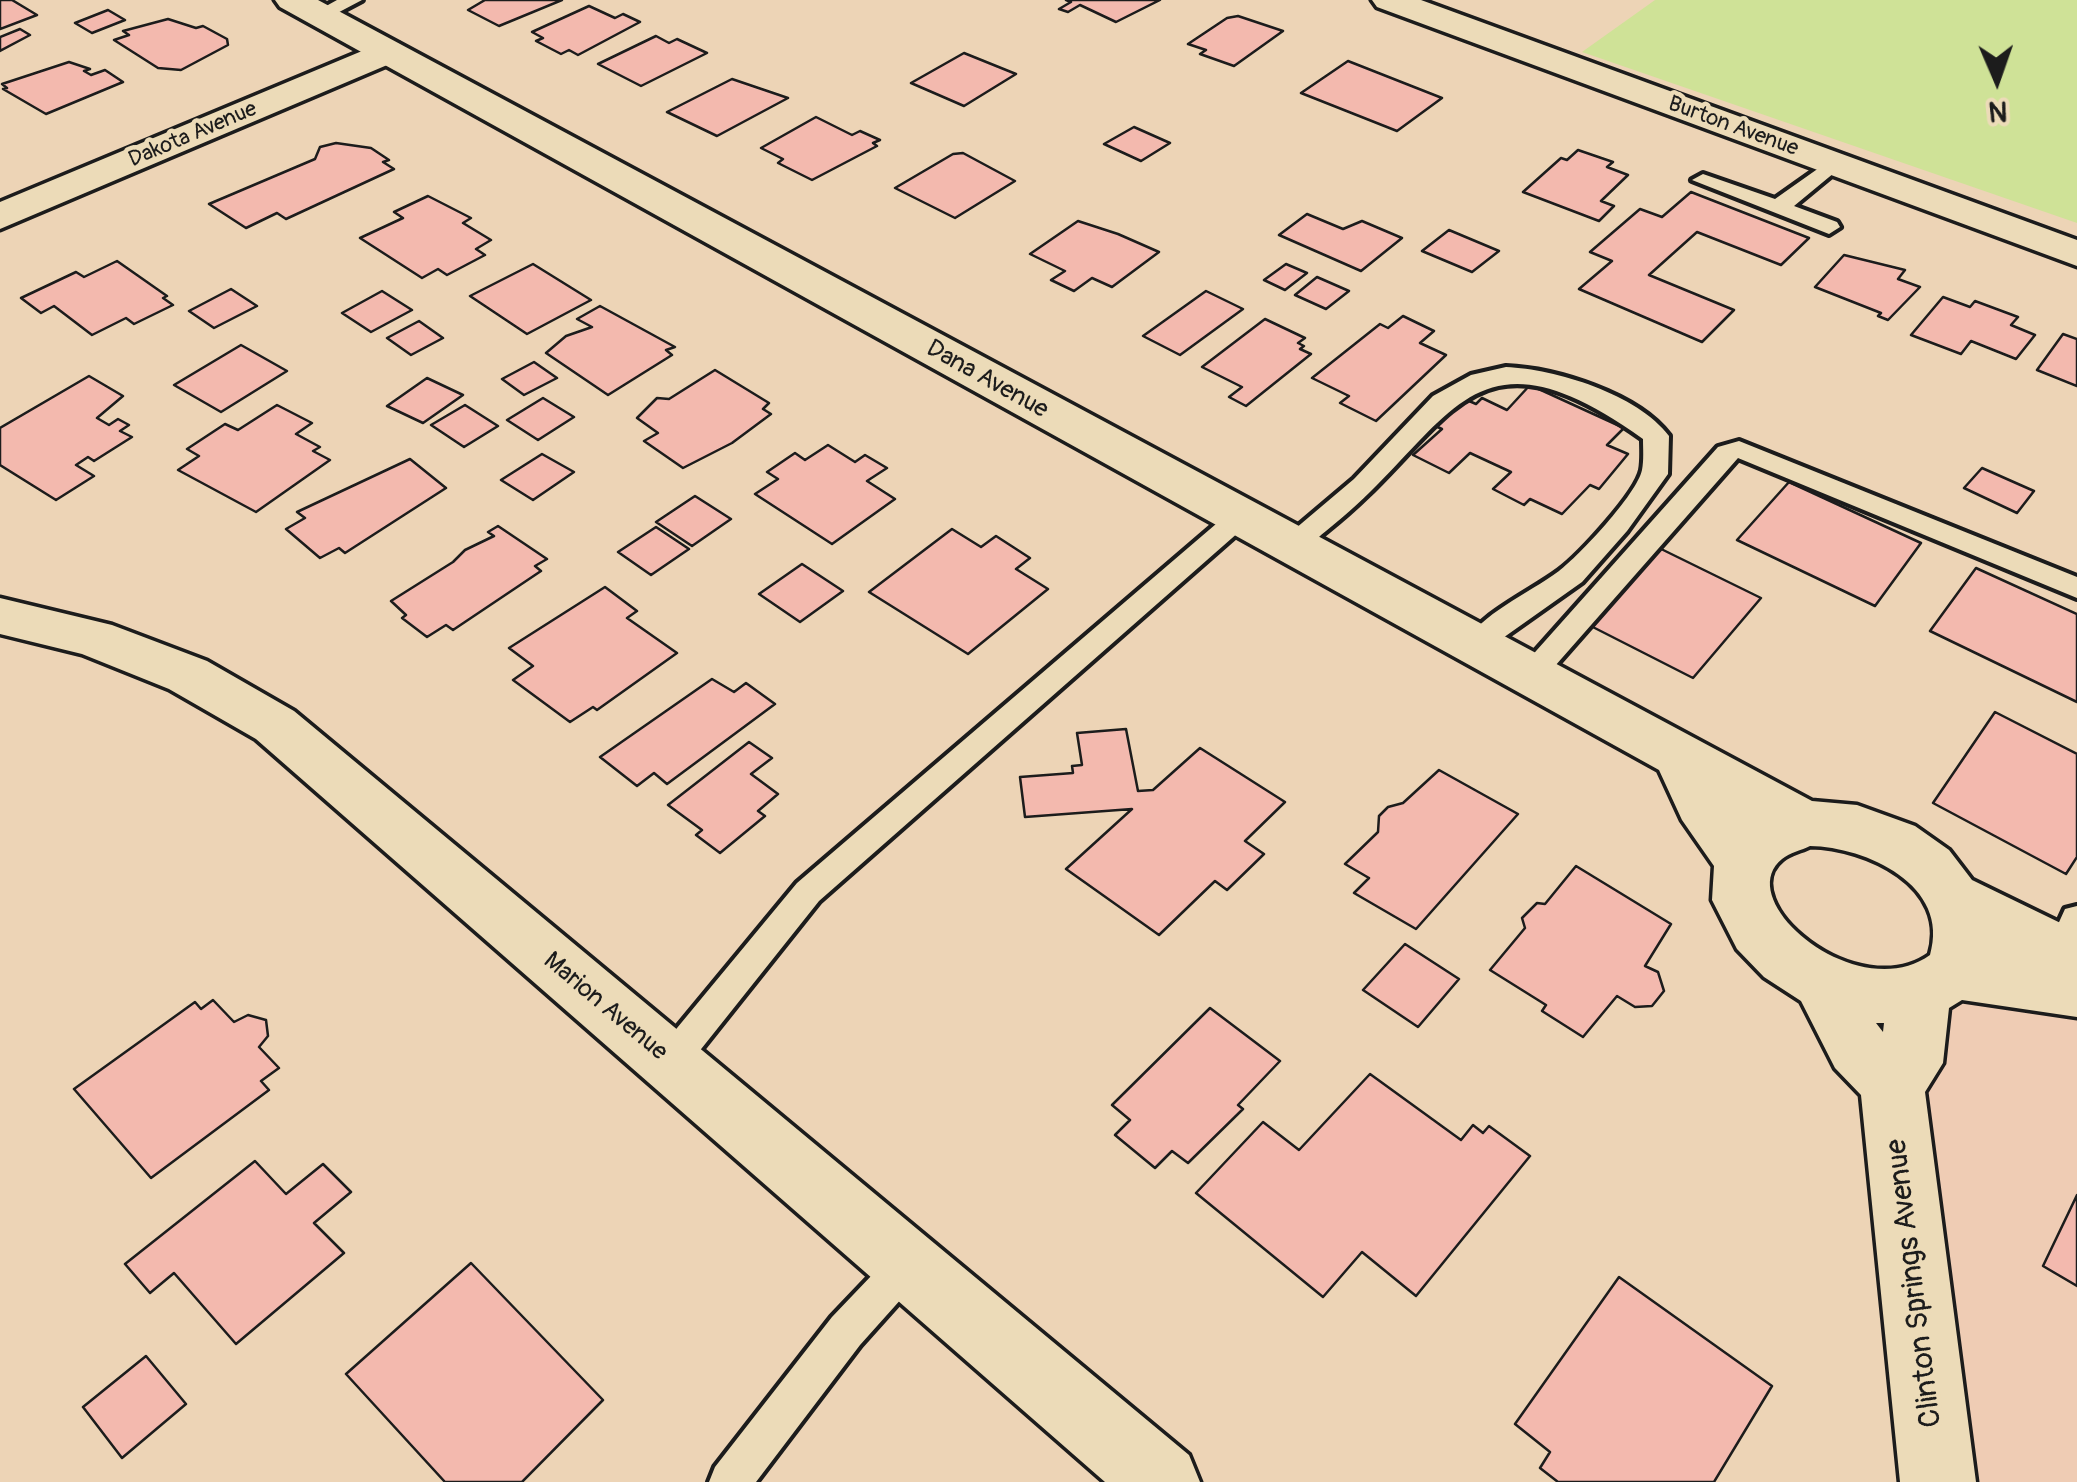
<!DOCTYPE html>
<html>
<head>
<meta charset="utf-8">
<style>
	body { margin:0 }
	#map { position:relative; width:2077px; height:1482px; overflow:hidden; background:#edd4b6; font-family:Pangolin,sans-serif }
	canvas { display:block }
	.north { position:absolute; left:1947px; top:30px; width:100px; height:100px; -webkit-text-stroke:8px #ecdbb8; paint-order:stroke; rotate:178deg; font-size:28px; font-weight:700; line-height:40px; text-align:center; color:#1c1c1c }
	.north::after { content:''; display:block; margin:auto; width:35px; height:45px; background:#1c1c1c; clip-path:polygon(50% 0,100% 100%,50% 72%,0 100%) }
</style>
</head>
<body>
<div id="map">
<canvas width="2077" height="1482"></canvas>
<div class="north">N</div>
</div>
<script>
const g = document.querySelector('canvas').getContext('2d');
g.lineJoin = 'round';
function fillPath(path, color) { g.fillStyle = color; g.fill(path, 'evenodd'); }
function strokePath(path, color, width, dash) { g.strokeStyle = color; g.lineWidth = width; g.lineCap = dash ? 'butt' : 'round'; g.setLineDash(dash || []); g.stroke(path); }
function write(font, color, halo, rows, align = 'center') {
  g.font = font + ' Pangolin,sans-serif'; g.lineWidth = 9; g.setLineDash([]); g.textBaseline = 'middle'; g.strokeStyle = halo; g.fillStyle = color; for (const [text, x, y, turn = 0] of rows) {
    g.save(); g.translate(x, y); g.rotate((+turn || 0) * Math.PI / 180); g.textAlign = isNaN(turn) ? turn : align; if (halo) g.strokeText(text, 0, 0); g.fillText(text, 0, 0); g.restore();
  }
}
fillPath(new Path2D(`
	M2077,991V1482H1938L1919,994Z`), '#efccb4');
fillPath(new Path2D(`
	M1655,0H2077V223L1582,52Z`), '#cfe297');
const building = new Path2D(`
	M0,0H12L37,15L0,29Z
	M485,0H562L499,26L468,10Z
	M1066,0H1160L1116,22L1080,5L1068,12L1059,9L1071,2Z
	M589,6L615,18L623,14L640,22L578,55L569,50L561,54L536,41L543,38L532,32Z
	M108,10L125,20L92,33L75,23Z
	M1238,16L1283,31L1234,66L1200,54L1206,50L1188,44L1227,18Z
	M168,19L196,28L203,26L227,39L228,45L181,70L158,68L114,40L129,35L123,31Z
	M20,29L30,35L0,51V37Z
	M656,36L669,43L677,39L707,53L641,86L598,64Z
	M964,53L1016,74L964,106L911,83Z
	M1348,61L1442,98L1397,131L1301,93Z
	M69,62L90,69L84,71L91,75L105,70L123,82L46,114L3,89L7,88L2,84Z
	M732,79L788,98L717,136L667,112Z
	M816,117L852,135L860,131L880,140L873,143L877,146L812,180L778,163L783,159L761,148Z
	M1134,127L1170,143L1141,161L1104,144Z
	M336,143L371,148L389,160L383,162L394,169L286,219L277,213L246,228L209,204L315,159L320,147Z
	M1578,150L1613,162L1607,167L1628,175L1601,201L1614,206L1599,221L1523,192L1561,158L1567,160Z
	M963,153L1015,181L955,218L895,188L953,154Z
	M1691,192L1809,238L1781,265L1697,232L1649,275L1734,310L1702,342L1579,289L1612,261L1590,252L1640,209L1662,217Z
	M428,196L471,218L463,223L491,240L476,249L485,255L447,275L438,269L422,278L360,238L403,218L394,212Z
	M1307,214L1343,229L1362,221L1402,238L1361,271L1279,235Z
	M1078,221L1118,234L1159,252L1112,287L1092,278L1074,291L1051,280L1065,271L1030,254Z
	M1449,230L1499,251L1472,272L1422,251Z
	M1844,255L1905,270L1898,279L1920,287L1888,320L1878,316L1881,313L1815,287Z
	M117,261L167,296L163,298L173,305L134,324L126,318L92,335L54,306L41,313L21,298L76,272L84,277Z
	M533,264L591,300L527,334L470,296Z
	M1286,264L1307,273L1285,290L1264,280Z
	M1317,277L1349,291L1326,309L1295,295Z
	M231,289L257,306L214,328L189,311Z
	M382,291L412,310L371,332L342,313Z
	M1206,291L1243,309L1180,355L1143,336Z
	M1943,297L1970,307L1975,301L2018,317L2011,325L2035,335L2016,359L1971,341L1961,354L1911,335Z
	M600,306L675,347L666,350L672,355L608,395L546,353L566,336L592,327L577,319Z
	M1403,316L1434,331L1420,343L1446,355L1376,421L1340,403L1349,396L1312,378L1380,324L1388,328Z
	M1265,319L1305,338L1298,343L1304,346L1300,349L1311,354L1246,406L1229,397L1242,387L1202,367Z
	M419,321L443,338L411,355L387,338Z
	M2063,334L2077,339V386L2037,370Z
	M241,345L287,371L221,412L174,385Z
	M534,362L557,378L524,395L502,379Z
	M715,370L769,403L763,409L771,414L732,443L683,468L644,441L658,433L637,418L657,398L669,399Z
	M89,376L123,396L97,418L109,425L118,419L129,425L120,431L132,437L94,461L88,457L76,465L94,476L56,500L0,465V428Z
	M427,378L463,395L423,423L387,406Z
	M1530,385L1624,428L1607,445L1628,454L1599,489L1590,485L1562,514L1530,499L1524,505L1493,489L1511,472L1470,453L1449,473L1413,455L1442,429L1431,424L1460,397L1476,404L1482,398L1507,410Z
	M543,398L574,417L538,440L507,420Z
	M277,405L312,423L296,434L320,447L313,451L330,460L256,512L178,470L199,456L187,449L225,424L238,430Z
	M465,405L498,426L464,447L431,425Z
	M828,445L855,462L865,455L887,468L867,481L895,499L832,544L755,494L778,479L767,472L795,453L805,460Z
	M542,454L574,472L533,500L501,480Z
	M410,459L446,488L345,553L339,548L320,558L286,529L305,518L297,512Z
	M1982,468L2034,491L2017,513L1964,488Z
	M1789,482L1921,543L1875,606L1737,540Z
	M695,496L731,519L692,546L656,522Z
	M498,526L547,559L535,566L541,571L453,630L446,625L427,637L402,618L406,615L391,601L453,562L465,550L494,536L488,532Z
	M656,527L689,549L651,575L618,552Z
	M952,529L981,547L996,536L1030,558L1016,569L1048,589L968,654L869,592Z
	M1653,545L1761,598L1693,678L1581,621Z
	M802,564L843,591L800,622L759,594Z
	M1976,568L2077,614V702L1930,631Z
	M605,587L637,611L627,618L677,653L597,710L593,707L570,722L513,680L533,666L509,648Z
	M712,679L734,692L746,683L775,704L667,784L654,773L637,786L600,757Z
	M1995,712L2077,754V857L2066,874L1933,803Z
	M1126,729L1138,791L1153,790L1200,748L1285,802L1245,841L1264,854L1227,890L1215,881L1159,935L1066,869L1132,809L1025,817L1020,777L1073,773L1072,766L1082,765L1077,733Z
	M749,742L772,758L751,774L778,794L758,811L765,816L720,853L696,835L702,830L668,805Z
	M1439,770L1518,814L1416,929L1354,893L1369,878L1345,864L1378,832L1379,816L1388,807L1403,803Z
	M1576,866L1671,924L1645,966L1658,972L1664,991L1652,1006L1635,1007L1617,996L1583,1037L1542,1011L1546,1005L1490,970L1525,928L1522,918L1537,903L1545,904Z
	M1405,944L1459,979L1418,1027L1363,990Z
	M213,1000L234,1022L248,1015L266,1020L268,1036L259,1047L279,1068L261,1081L269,1090L151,1178L74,1089L195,1002L201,1009Z
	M1210,1008L1280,1061L1238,1105L1243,1109L1188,1163L1172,1151L1155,1168L1115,1135L1130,1120L1112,1105Z
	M1370,1074L1461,1140L1473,1125L1483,1133L1489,1126L1530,1156L1416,1296L1362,1252L1323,1297L1196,1193L1263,1122L1299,1150Z
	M255,1161L286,1194L323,1164L351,1192L314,1223L344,1253L236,1344L174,1273L150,1293L125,1264Z
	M2077,1195V1286L2043,1266Z
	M471,1263L603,1400L522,1482H445L346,1374Z
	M1619,1277L1772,1386L1714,1482H1558L1540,1468L1550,1452L1515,1424Z
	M146,1356L186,1404L122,1458L83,1407Z`);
fillPath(building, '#f3b9ae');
strokePath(building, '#1c1c1c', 2.5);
const lane = new Path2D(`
	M337,0H362L326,19L310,15Z
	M1833,158L1844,164L1840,168L1794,206L1837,222L1840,227L1829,234L1692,180L1703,174L1775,199Z
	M1506,367C1555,369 1638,394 1669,436L1668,474L1627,531L1582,582L1476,657L1466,654L1462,647C1481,613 1528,594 1559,571C1579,556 1637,494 1642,470C1644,460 1643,449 1643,439C1465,312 1453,432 1326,531C1312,542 1300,557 1280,551L1276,545L1354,479L1433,396L1471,375Z
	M1739,441L2077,577V598L1738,458L1540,683H1520L1515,676L1520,669L1718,447Z
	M1239,509L1248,512L1252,518L1248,524L819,901L682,1073L670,1077L658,1073L653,1062L658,1051L797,883L1230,512Z
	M2077,906V956L2062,967L2050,963L2045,953L2065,909Z
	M907,1247L920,1252L926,1265L920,1278L860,1345L756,1482H709L715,1467L832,1317L894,1252Z`);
const street = new Path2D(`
	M1372,0H1421L2077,240V266L1377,7Z
	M386,41L399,44L404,52L399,60L0,229V202Z
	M0,598L112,625L207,661L294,711L1189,1455L1200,1482H1105L256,739L169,689L82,654L0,634Z`);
const secondary = new Path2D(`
	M275,0H318L1812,801L1857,805L1915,826L1949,850L1972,880L2077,931V1017L1962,1000L1949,1008L1943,1063L1925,1092L1976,1482H1900L1861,1095L1835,1068L1801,1001L1764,977L1737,949L1712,900L1714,866L1682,820L1659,770L280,7ZM1810,846C1866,847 1951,885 1930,955C1858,1007 1730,901 1782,859C1789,853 1802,850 1810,846ZM1876,1023H1884L1883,1032Z`);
strokePath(lane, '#1c1c1c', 8);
strokePath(street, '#1c1c1c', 7);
strokePath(secondary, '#1c1c1c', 7);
fillPath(lane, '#ecdbb8');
fillPath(street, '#ecdbb8');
fillPath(secondary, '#ecdbb8');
write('22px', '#1c1c1c', '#ecdbb8', [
	["Burton Avenue",1733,127,20],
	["Dakota Avenue",193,135,-23]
]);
write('25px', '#1c1c1c', '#ecdbb8', [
	["Dana Avenue",987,380,29],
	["Marion Avenue",605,1007,40]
]);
write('30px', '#1c1c1c', '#ecdbb8', [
	["Clinton Springs Avenue",1915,1283,-97]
]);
</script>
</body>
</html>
